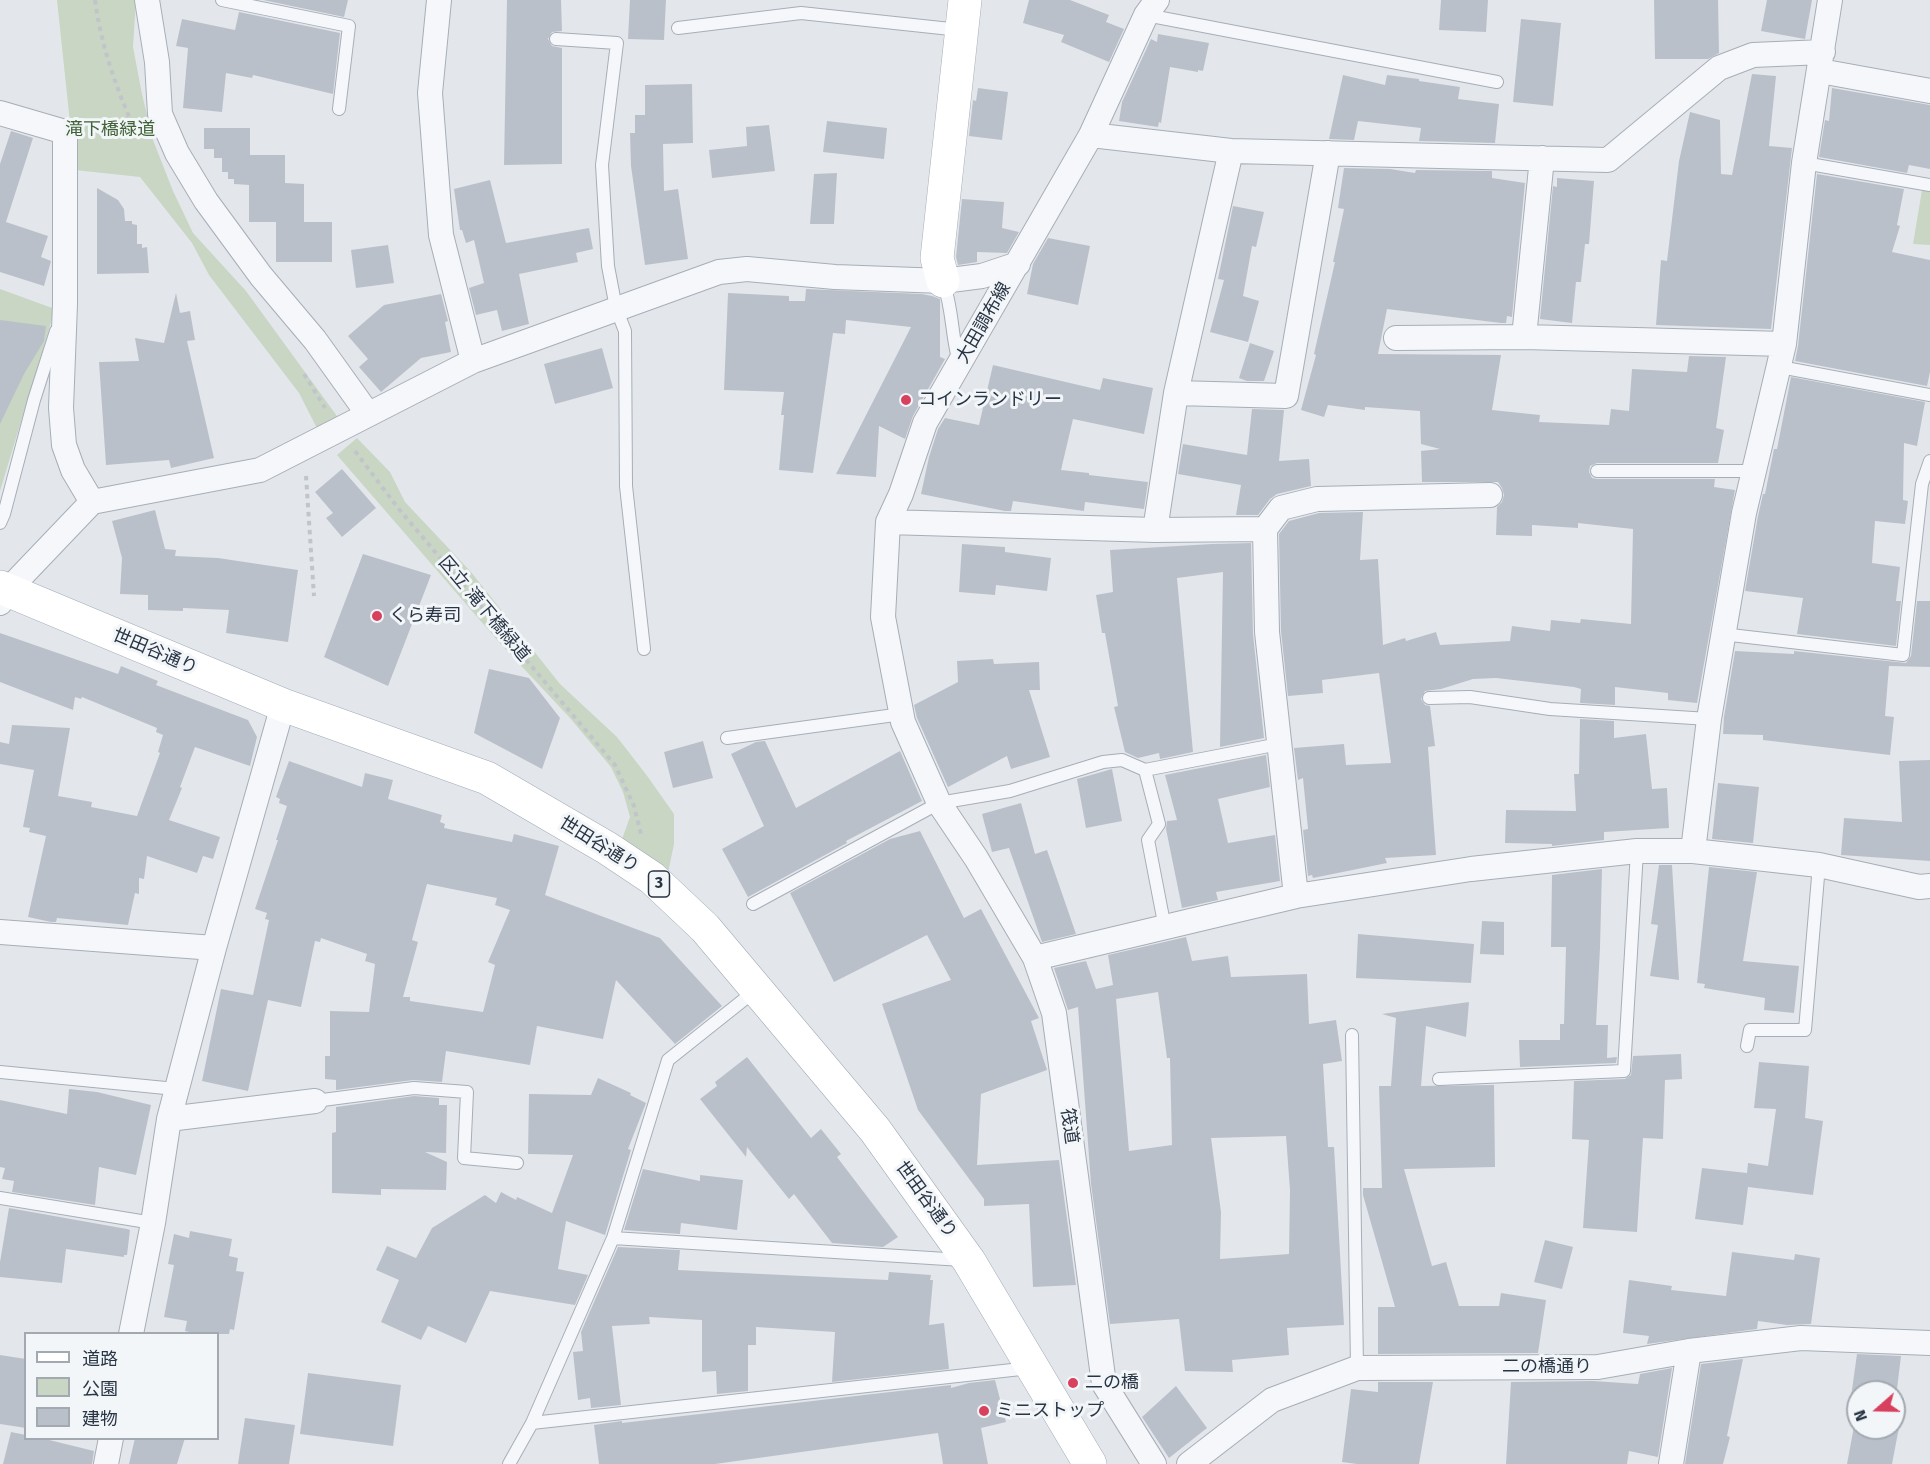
<!DOCTYPE html>
<html>
<head>
<meta charset="utf-8">
<style>
	body { margin:0 }
	#map { position:relative; width:1930px; height:1464px; overflow:hidden; background:#e3e7ec; font-family:"Fira Sans","Noto Sans JP",sans-serif }
	canvas { display:block }
	.legend { position:absolute; left:24px; top:1332px; width:195px; height:108px; box-sizing:border-box; background:#f3f6f9; border:2px solid #a2a9b1; margin:0; padding:8px 10px; list-style:none; font-size:18px; color:#293545 }
	.legend li { display:flex; align-items:center; gap:12px; height:30px }
	.legend b { width:30px; border:2px solid #a2a9b1 }
	.north { position:absolute; left:1846px; top:1380px; width:60px; height:60px; box-sizing:border-box; background:#f3f6f9; border:2px solid #a2a9b1; border-radius:50%; rotate:250deg; font-size:16px; font-weight:700; line-height:24px; text-align:center; color:#293545 }
	.north::after { content:''; display:block; margin:auto; width:21px; height:27px; background:#d7415d; clip-path:polygon(50% 0,100% 100%,50% 72%,0 100%) }
</style>
</head>
<body>
<div id="map">
<canvas width="1930" height="1464"></canvas>
<ul class="legend">
<li><b style="height:8px;background:#fff"></b>道路</li>
<li><b style="height:16px;background:#c9d6c3"></b>公園</li>
<li><b style="height:16px;background:#bac0ca"></b>建物</li>
</ul>
<div class="north">N</div>
</div>
<script>
const g = document.querySelector('canvas').getContext('2d');
g.lineJoin = 'round';
function fillPath(path, color) { g.fillStyle = color; g.fill(path, 'evenodd'); }
function strokePath(path, color, width, dash) { g.strokeStyle = color; g.lineWidth = width; g.lineCap = dash ? 'butt' : 'round'; g.setLineDash(dash || []); g.stroke(path); }
function write(font, color, halo, rows, align = 'center') {
  g.font = font + ' "Fira Sans","Noto Sans JP",sans-serif'; g.lineWidth = 6; g.setLineDash([]); g.textBaseline = 'middle'; g.strokeStyle = halo; g.fillStyle = color; for (const [text, x, y, turn = 0] of rows) {
    g.save(); g.translate(x, y); g.rotate((+turn || 0) * Math.PI / 180); g.textAlign = isNaN(turn) ? turn : align; if (halo) g.strokeText(text, 0, 0); g.fillText(text, 0, 0); g.restore();
  }
}
fillPath(new Path2D(`
	M57,0H136L133,47L142,94L153,140L173,191L193,233L246,291L342,423L321,436L299,393L209,275L192,243L140,177L75,170Z
	M1923,184L1930,185V245L1913,244Z
	M0,289L55,309L0,491Z
	M357,438L390,472L405,502L471,572L560,684L617,737L648,777L674,814V844L668,873L622,839L630,817L623,792L611,767L570,718L498,641L337,455Z`), '#c9d6c3');
fillPath(new Path2D(`
	M263,0H348L344,17Z
	M507,0H561L562,31L552,32L548,39L552,46L562,48V164L504,165Z
	M630,0H666L664,40L628,39Z
	M1029,0H1070L1109,15L1106,22L1124,29L1109,62L1061,42L1064,35L1023,23Z
	M1441,0H1488L1486,32L1439,30Z
	M1654,0H1718L1719,53L1708,59H1655Z
	M1767,0H1812L1805,39L1761,31Z
	M239,12L340,33L333,94L253,75L252,78L226,73L222,112L183,108L188,48L176,46L182,19L235,30Z
	M1521,19L1561,23L1553,106L1513,102Z
	M1158,34L1209,43L1203,71L1198,70V72L1170,67L1161,123L1159,122L1158,127L1119,121L1122,102L1151,39L1157,42Z
	M1752,74L1776,76L1769,146L1792,148L1771,329L1656,325L1661,260L1667,261L1679,161L1690,112L1720,120L1721,174L1732,175Z
	M1343,75L1385,85L1387,75L1419,79V81L1460,87L1458,99L1499,104L1495,143L1419,141L1421,128L1358,121L1354,140L1329,139Z
	M692,84L693,143L663,144L664,191L678,189L688,259L645,265L631,166L630,133H635V115H645V85Z
	M978,88L1008,92L1002,140L969,136L973,100L976,101Z
	M1832,88L1930,105V169L1909,165L1907,173L1819,157L1825,120L1829,121Z
	M827,121L887,128L884,159L823,152Z
	M769,125L775,171L712,178L709,150L747,146L746,127Z
	M204,128H250V155H285V183L304,184V222H332V262H276V222H249V185L234,184V179H228V172H222V158H214V149H204Z
	M11,131L33,138L6,222L48,236L41,257L51,261L44,286L0,272V164Z
	M1344,168L1390,169L1415,173L1416,170L1492,171V178L1525,183L1512,317L1507,316L1506,323H1501L1387,309L1378,354L1501,355L1492,410L1540,415L1539,422L1609,425L1611,409L1629,411L1632,369L1687,372L1689,356L1726,357L1716,428L1724,430L1718,463H1597L1590,466L1589,472L1592,478L1597,479H1715L1714,487L1735,490L1697,703L1668,700V693L1615,687V705L1580,703L1581,689L1574,687L1496,678L1473,679L1441,689L1425,691L1421,699L1425,705L1430,706L1435,746L1428,747L1436,855L1385,858L1387,863L1313,878L1312,875L1308,876L1303,830L1308,829L1303,778L1298,780L1294,748L1344,744L1346,765L1391,763L1379,673L1322,680L1323,693L1288,696L1281,631L1279,534L1289,521L1319,513L1363,512L1360,560L1378,559L1383,645L1405,638L1406,641L1436,632L1440,645L1510,641L1512,626L1550,631L1551,620L1580,623L1581,619L1631,624L1633,529L1578,523V528L1532,525V536L1496,535L1497,507L1502,502L1504,495L1502,488L1498,482H1422L1421,451L1440,449L1421,444L1420,411L1365,407V410L1328,405L1324,417L1301,410L1316,355L1314,354L1335,262H1333L1344,209L1338,208Z
	M837,173L834,224H810L814,174Z
	M1817,174L1904,189L1897,225L1900,226L1892,252L1930,260V372L1927,386L1795,361L1798,346Z
	M1557,178L1594,181L1589,244H1585L1581,282H1576L1572,323L1540,319L1553,186L1557,187Z
	M490,180L506,243L589,228L593,249L576,253L578,262L519,274L529,324L502,331L497,310L476,315L469,288L484,283L474,240L466,243L462,230H460L454,189Z
	M97,188L118,200L124,209L125,221H132V224L137,225V244H142V248L147,247L149,273L97,274Z
	M962,199L1004,202L1002,228L1019,232L1007,253L977,252V262L958,265L956,257Z
	M1233,206L1264,212L1256,247L1252,246L1243,296L1259,301L1248,342L1210,332L1224,280L1218,279Z
	M1048,238L1090,246L1078,305L1027,294L1033,264Z
	M388,245L394,283L356,288L351,250Z
	M806,289L922,294L932,296L940,299V357L945,359L913,416L905,439L879,426L876,477L836,474L911,327L846,320L845,334L833,333L813,473L779,470L784,415H781L784,392L724,390L728,293L789,296V301H805Z
	M176,293L180,313L190,311L195,340L187,341L214,458L171,468L169,460L106,465L99,362L139,361L135,338L164,343Z
	M441,294L448,321L445,322L451,352L421,358L381,392L359,367L368,359L348,336L384,305Z
	M0,320L46,326L44,341L24,374L0,424Z
	M1250,343L1274,351L1264,381H1247L1239,378Z
	M602,348L613,388L555,404L544,364Z
	M993,365L1100,390L1103,378L1153,388L1144,434L1073,419L1061,470L1089,473V475L1148,482L1144,509L1085,502L1084,511L1013,501L1011,511H1005L921,494L929,457L938,429L945,418L979,425Z
	M1791,377L1925,402L1917,446L1904,443L1903,500L1908,501L1905,524L1875,521L1872,563L1900,567L1896,601H1901L1896,646L1797,634L1803,598L1745,591L1758,516L1763,494H1765L1774,449H1777Z
	M1252,409L1284,410L1279,461L1309,459L1311,486L1277,494L1270,499L1258,515H1236L1241,485L1178,474L1183,444L1247,455Z
	M342,469L376,508L342,537L326,518L333,513L315,492Z
	M155,510L165,549L176,550L175,556L218,558L298,570L288,642L226,633L229,610L183,608V611L148,610V595L120,594L122,558L112,521Z
	M1251,543L1253,634L1264,738L1220,747L1223,572L1177,578L1193,752L1160,759L1159,753L1138,758L1125,752L1114,707L1118,706L1105,633H1102L1096,595L1113,592L1110,550L1212,544Z
	M962,544L1005,547V552L1051,558L1047,591L996,585L995,595L959,592Z
	M363,554L431,575L388,686L324,657Z
	M1917,601H1930V667L1889,666L1885,716L1894,717L1890,755L1763,740V735L1723,734L1724,717L1735,651L1794,654V651L1906,663L1911,656Z
	M0,633L118,674L121,666L158,681L156,685L248,720L257,737L250,766L195,747L180,787L182,788L169,820L220,837L213,859L203,856L197,873L147,856L144,879L139,878V894L135,893L128,925L57,918L56,922H51L28,917L46,836L29,832L30,828L23,827L34,770L0,764V742L9,744L12,725L70,728L58,796L92,802L91,807L137,816L160,753L158,752L163,735L156,732L157,728L82,697L81,699L75,697L73,710L0,682Z
	M993,659L994,664L1039,662L1040,690H1029L1050,757L1011,769L1007,756L948,787L917,718L914,705L958,682L957,661Z
	M489,669L529,678L560,718L542,769L474,733Z
	M1580,719L1614,721V738L1646,734L1652,789L1667,788L1669,828L1604,832V840L1552,846V844L1505,843L1506,810L1576,811L1574,774H1579Z
	M703,741L713,778L673,788L664,752Z
	M765,741L796,808L900,751L922,801L846,841L847,843L748,897L722,849L764,826L731,754L756,742Z
	M1266,755L1270,787L1218,799L1228,843L1275,835L1280,881L1216,892L1218,900L1182,908L1166,829L1167,821L1177,820L1165,775Z
	M1930,760V861L1841,855L1844,818L1902,822L1899,761Z
	M289,761L362,787L365,773L393,780L388,799L442,815L440,822L445,824L444,828L512,842L514,834L559,846L545,895L660,938L722,1006L675,1044L616,980L603,1039L537,1026L530,1065L446,1051L442,1082L413,1080L336,1090V1080L325,1079V1056H330V1011L369,1012L375,964L365,961L367,954L321,938L320,942L315,941L301,1007L268,1000L248,1091L202,1081L221,989L253,995L269,920L265,919L267,913L255,909L278,840H276L287,806L279,803L280,799L276,797ZM427,884L497,898L495,905L510,910L488,962L495,965L483,1012L410,1001V997H403L418,942L412,940Z
	M1112,769L1122,821L1086,828L1077,779Z
	M1718,783L1759,787L1753,843L1712,839Z
	M1021,803L1035,854L1047,850L1076,934L1042,942L1009,848L992,852L982,814Z
	M920,831L964,918L981,909L1039,1018L1031,1021L1047,1070L981,1094L977,1165L1059,1160L1076,1285L1033,1287L1029,1204L984,1206V1199L918,1110L882,1004L951,980L927,935L834,982L790,893L890,839Z
	M1659,865H1672L1679,980L1650,976L1658,925L1651,924Z
	M1709,867L1757,872L1743,961L1799,966L1794,1013L1764,1010L1765,998L1704,988L1705,984L1697,983Z
	M1602,869L1600,948L1596,1025H1608L1607,1058L1617,1057L1616,1063L1520,1067L1519,1040H1560V1024H1564L1566,947H1551L1552,875Z
	M1482,921L1504,922V955L1480,954Z
	M1358,934L1474,944L1471,983L1356,978Z
	M1186,937L1192,961L1228,956L1231,977L1307,974L1309,1024L1336,1020L1342,1061L1323,1064L1328,1147H1334L1344,1325L1287,1328L1289,1355L1232,1360L1233,1372L1185,1371L1179,1319L1110,1324L1091,1184L1078,1007L1068,1010L1054,968L1086,961L1096,989L1113,985L1108,955ZM1158,992L1167,1058H1170L1172,1145L1129,1151L1116,999ZM1286,1136L1290,1190L1289,1254L1220,1259L1221,1212L1211,1138Z
	M1469,1002L1466,1037L1426,1026L1421,1086L1494,1085L1495,1167L1404,1169L1432,1266L1446,1262L1459,1306H1499L1501,1293L1546,1300L1538,1353L1378,1354V1307H1395L1363,1195V1188H1382L1379,1086H1391L1396,1018L1382,1014Z
	M1681,1054L1682,1079L1665,1080L1663,1139L1643,1138L1637,1232L1583,1228L1589,1140L1572,1139L1574,1081L1625,1079L1631,1075L1633,1056Z
	M747,1057L811,1138L821,1129L841,1154L837,1157L898,1237L883,1247L832,1243L794,1194L789,1199L747,1147L746,1157L700,1099L717,1086L715,1082Z
	M1759,1062L1809,1066L1805,1118L1823,1121L1813,1195L1748,1187L1743,1225L1695,1219L1702,1168L1747,1173L1748,1163L1768,1166L1776,1109L1754,1108Z
	M598,1078L631,1093L630,1095L646,1103L628,1149L631,1150L605,1235L566,1221L558,1269L588,1275L575,1305L490,1291L466,1343L428,1326L421,1340L381,1322L399,1280L376,1270L387,1246L416,1258L432,1228L485,1195L496,1203L501,1192L516,1200L517,1197L552,1213L573,1155L528,1154L529,1094L591,1095Z
	M69,1089L97,1092L151,1105L136,1175L99,1167L95,1205L12,1192L14,1181L2,1179L5,1168L0,1167V1100L67,1114Z
	M414,1096L439,1098V1105H447L446,1153L425,1152L447,1162L446,1190L381,1189V1195L332,1193V1133L336,1132V1107Z
	M643,1169L700,1181V1175L743,1180L737,1230L681,1223L680,1234L624,1230Z
	M9,1208L127,1229L130,1230L127,1255H124V1257L66,1249L62,1283L0,1277V1262Z
	M190,1231L232,1239L229,1256L238,1258L236,1271L244,1272L234,1330L230,1329L229,1334H197L185,1331L187,1321L164,1317L174,1265L168,1264L174,1234L189,1238Z
	M1545,1240L1573,1247L1562,1289L1534,1282Z
	M618,1247L680,1250L678,1270L888,1280L889,1272L931,1275L930,1280H933L929,1325L944,1323L949,1369L832,1382L835,1332L756,1327V1345H748V1391L717,1394L716,1371L702,1372V1320L649,1317L650,1324L612,1326L621,1405L591,1408L590,1398L578,1400L573,1352L583,1351L581,1332Z
	M1732,1252L1794,1260L1795,1254L1820,1258L1811,1324L1787,1325L1758,1321L1757,1329L1647,1344L1649,1336L1623,1333L1629,1280L1672,1286L1671,1290L1726,1296Z
	M1857,1354L1901,1356L1894,1414V1392H1858V1405L1850,1404Z
	M0,1355L26,1359V1428L0,1424Z
	M1743,1359L1727,1436L1730,1437L1723,1464H1685L1701,1364Z
	M1672,1368L1658,1457L1629,1451L1627,1464H1506L1511,1382L1593,1381L1638,1384L1640,1374Z
	M308,1373L401,1385L393,1446L300,1434Z
	M995,1380L1006,1422L981,1428L988,1464H943L938,1433L715,1464H599L594,1425L622,1421V1423L951,1385V1388L969,1383Z
	M1378,1382H1433L1419,1464H1357L1342,1462L1351,1389L1378,1392Z
	M1176,1386L1207,1428L1169,1458L1142,1417Z
	M1858,1405V1428H1894V1421L1900,1422L1892,1464H1847Z
	M245,1418L295,1425L289,1464H238Z
	M11,1432L26,1435V1438H41L94,1451L92,1464H3Z
	M135,1438H185L177,1464H129Z`), '#bac0ca');
const lane = new Path2D(`
	M222,0L349,26L339,109
	M1146,15L1497,82
	M678,28L801,13L960,30
	M556,39L617,43L602,165L608,266L616,308L625,331L626,486L644,649
	M1804,163L1930,185
	M943,282C953,308 951,335 959,362
	M1780,367L1930,395
	M1597,471H1754
	M0,523L4,514L34,400L56,331
	M1722,634L1903,655L1922,484L1930,461
	M1429,698L1470,697L1550,709L1709,719
	M727,738L902,714
	M753,904L939,803L1010,791L1103,762L1122,760L1145,770
	M1165,928L1148,840L1159,824L1145,770L1279,744
	M756,990L668,1060L613,1238L532,1423L1030,1368
	M1352,1035L1357,1368
	M1747,1046L1750,1030H1805L1819,865
	M0,1072L176,1089
	M1439,1079L1624,1071L1637,851
	M315,1101L414,1088L467,1092L464,1158L517,1163
	M0,1198L153,1223
	M613,1238L962,1260
	M509,1464L532,1423`);
const street = new Path2D(`
	M147,0L157,62L160,114L177,153L206,201L261,276L315,340L368,414
	M439,0L430,93L441,235L473,361
	M1820,71L1930,91
	M0,113L65,132V304L61,408L64,445L73,470L92,502
	M1091,135L1231,151L1608,160L1719,68L1753,55L1823,52
	M1524,337L1542,158
	M1396,338L1524,337L1784,344
	M1176,393L1286,396L1328,153
	M888,522L1155,530L1265,529
	M1155,530L1176,393L1231,151
	M0,603L8,590L92,502L260,470L473,361L719,272L747,269L835,277L943,281L982,276L1018,264
	M1693,851L1709,719L1744,513L1784,344L1804,163L1830,0
	M1296,896L1267,632L1265,529L1281,508L1317,499L1490,495
	M0,932L214,948
	M1035,958L1296,896L1471,869L1637,851H1693L1819,865L1919,887L1930,886
	M169,1119L315,1101
	M131,1334L153,1223L169,1119L214,948L283,705
	M106,1464L111,1438
	M1154,1464L1104,1384L1054,1013L1035,958L976,858L939,803L903,722L883,617L888,522L901,494L925,423L1091,135L1146,15L1157,0
	M1189,1464L1272,1400L1357,1368L1598,1367L1689,1351L1801,1338L1930,1343
	M1671,1464L1689,1351`);
const secondary = new Path2D(`
	M943,281L937,258L965,0`);
const primary = new Path2D(`
	M0,587L283,705L487,778L607,848L652,878L705,928L875,1130L969,1261L1090,1464`);
strokePath(lane, '#a7aeb7', 14);
strokePath(street, '#a7aeb7', 26);
strokePath(secondary, '#a7aeb7', 34);
strokePath(primary, '#a1abb8', 34);
strokePath(new Path2D(`
	M95,0C101,46 117,91 136,132
	M304,374L325,408
	M355,451L398,508L615,765L634,806L641,834
	M306,476L314,596`), '#c1c5cb', 4, [4.5, 4.5]);
strokePath(lane, '#f6f7fa', 12);
strokePath(street, '#f6f7fa', 24);
strokePath(secondary, '#fff', 33);
strokePath(primary, '#fff', 33);
for (const [x, y, r, color] of [
	[906,400,6,"#d7415d"],
	[377,616,6,"#d7415d"],
	[1073,1383,6,"#d7415d"],
	[984,1411,6,"#d7415d"]
]) { const dot = new Path2D(); dot.arc(x, y, r, 0, 2 * Math.PI); g.fillStyle = color; g.fill(dot); strokePath(dot, '#f3f6f9', 2); }
for (const [x, y, w] of [
	[659,884,21]
]) { const box = new Path2D(); box.roundRect(x - w / 2, y - 13, w, 26, 4.5); g.fillStyle = '#f3f6f9'; g.fill(box); strokePath(box, '#293545', 1.5); }
write('bold 16px', '#293545', null, [
	["3",659,884]
]);
write('18px', '#406236', '#f3f6f9', [
	["滝下橋緑道",110,130]
]);
write('18px', '#293545', '#f3f6f9', [
	["大田調布線",984,323,-60],
	["区立 滝下橋緑道",484,609,50],
	["世田谷通り",155,652,23],
	["世田谷通り",599,845,32],
	["筏道",1069,1126,82],
	["世田谷通り",926,1200,54],
	["二の橋通り",1547,1367]
]);
write('18px', '#293545', '#f3f6f9', [
	["コインランドリー",918,400],
	["くら寿司",389,616],
	["二の橋",1085,1383],
	["ミニストップ",996,1411]
], 'left');
</script>
</body>
</html>
